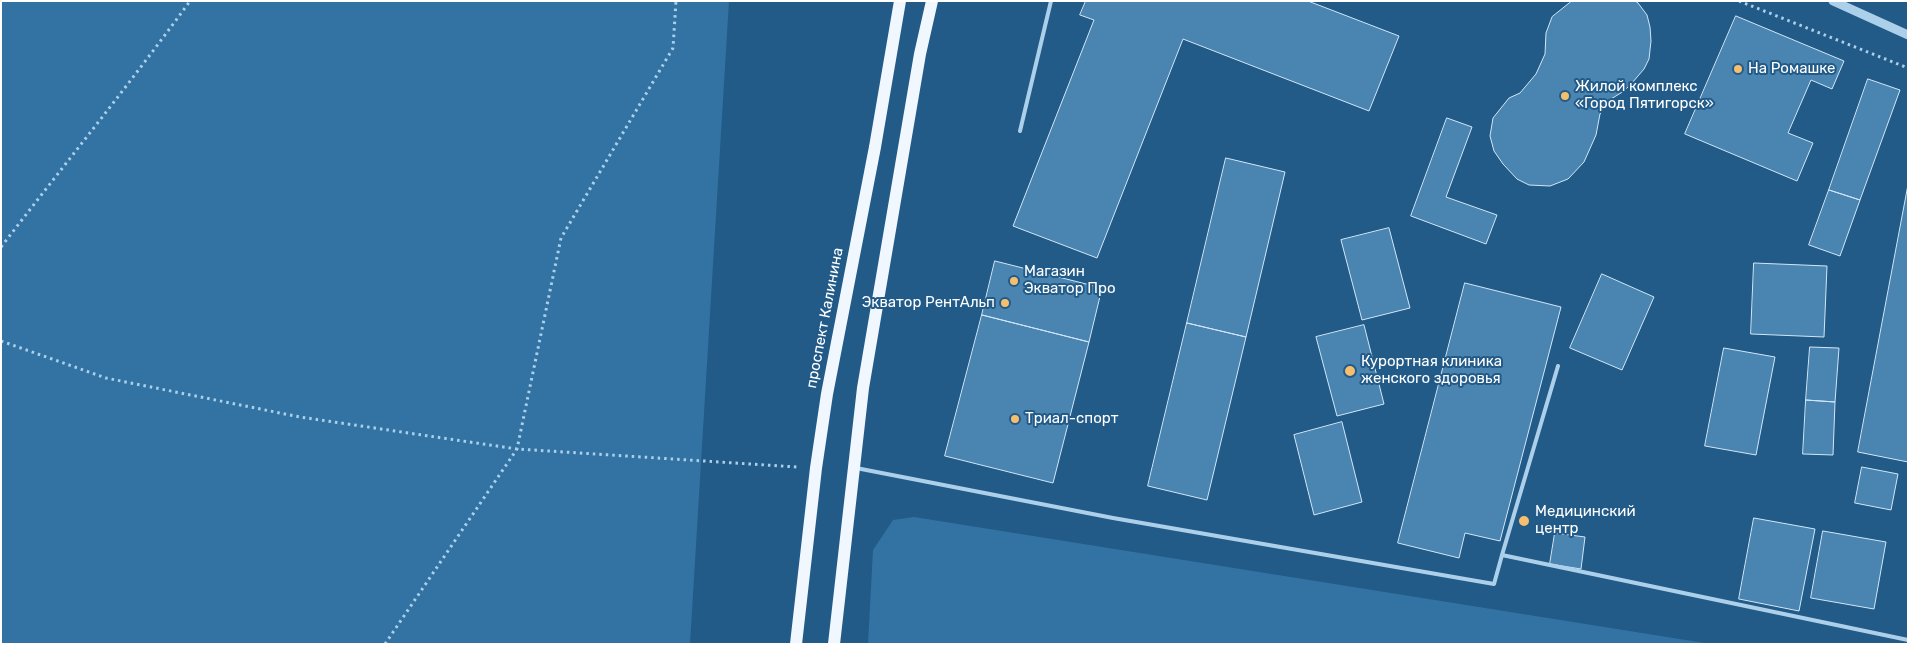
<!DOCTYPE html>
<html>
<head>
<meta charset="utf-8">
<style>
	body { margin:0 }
	#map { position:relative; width:1909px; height:645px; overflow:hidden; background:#225a88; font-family:Rubik,sans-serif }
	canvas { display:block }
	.frame { position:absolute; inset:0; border:2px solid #fff; pointer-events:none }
</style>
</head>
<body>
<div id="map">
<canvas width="1909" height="645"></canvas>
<div class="frame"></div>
</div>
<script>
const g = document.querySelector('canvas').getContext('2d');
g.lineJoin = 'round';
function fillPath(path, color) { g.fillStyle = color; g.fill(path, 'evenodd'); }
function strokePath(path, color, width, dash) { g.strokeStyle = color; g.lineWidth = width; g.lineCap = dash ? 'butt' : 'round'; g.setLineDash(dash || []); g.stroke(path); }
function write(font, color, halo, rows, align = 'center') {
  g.font = font + ' Rubik,sans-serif'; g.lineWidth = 4; g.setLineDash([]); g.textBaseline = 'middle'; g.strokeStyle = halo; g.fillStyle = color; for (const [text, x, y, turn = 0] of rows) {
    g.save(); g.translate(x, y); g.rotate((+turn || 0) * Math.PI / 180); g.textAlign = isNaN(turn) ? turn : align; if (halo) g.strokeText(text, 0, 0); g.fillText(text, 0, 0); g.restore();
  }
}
fillPath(new Path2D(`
	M1,1H729L690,644H1Z
	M914,517L1711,644H868L873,550L893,520Z`), '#3273a4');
const building = new Path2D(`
	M1086,1H1308L1399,36L1369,111L1183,39L1097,258L1013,226L1094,20L1080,15Z
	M1572,1H1635L1638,3L1647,15L1650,27L1651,41L1649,59L1644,69L1632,83L1624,91L1611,99L1600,114L1596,135L1584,162L1568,179L1550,186L1529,185L1517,179L1503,164L1494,151L1490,136L1493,118L1509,98L1520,93L1536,74L1545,54L1546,33L1552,17Z
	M1736,16L1844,61L1832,89L1811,80L1788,133L1813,143L1797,181L1685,134Z
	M1868,79L1900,90L1860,200L1829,190Z
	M1447,118L1472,127L1446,197L1497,215L1486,244L1411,216Z
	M1226,158L1285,172L1246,337L1187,323Z
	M1908,185V462L1858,452Z
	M1829,190L1860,200L1840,256L1809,245Z
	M1389,228L1410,308L1362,320L1341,240Z
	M995,261L1102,288L1089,342L982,315Z
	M1754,263L1827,266L1824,337L1751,334Z
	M1602,274L1654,297L1622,370L1570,348Z
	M1465,283L1561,307L1500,541L1465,533L1459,558L1398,543Z
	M982,315L1089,342L1053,483L945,456Z
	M1187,323L1246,337L1207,500L1148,486Z
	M1364,325L1384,404L1337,416L1316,337Z
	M1810,347L1839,348L1835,402L1806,400Z
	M1724,348L1775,357L1756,455L1705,446Z
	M1806,400L1835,402L1833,455L1803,454Z
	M1342,422L1362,502L1314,515L1294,435Z
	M1862,467L1898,474L1891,510L1855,503Z
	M1754,518L1815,529L1799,611L1739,599Z
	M1823,531L1886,542L1874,609L1811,598Z
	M1555,533L1585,537L1581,569L1550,564Z`);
fillPath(building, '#4a84b0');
strokePath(building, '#d1e7f8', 1);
strokePath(new Path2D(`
	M1739,1L1908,68
	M1,247C64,165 129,85 190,1
	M1,341L106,378L300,417L517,449L797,467
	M385,644L517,449L561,238L673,48L676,1`), '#add0ea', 3, [2.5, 4]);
strokePath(new Path2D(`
	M1020,131L1051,1
	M856,468L1113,518L1494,584L1502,555L1908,640
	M1502,555L1558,366`), '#add0ea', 4);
strokePath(new Path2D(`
	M1833,1L1908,35`), '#add0ea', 9);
strokePath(new Path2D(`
	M796,644L816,468L827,394L875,147L900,1
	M834,644L863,388L920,54L932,1`), '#f1f7fe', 12);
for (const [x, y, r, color] of [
	[1738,69,5,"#f6bf6f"],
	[1565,96,5,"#f6bf6f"],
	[1014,281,5,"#f6bf6f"],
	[1005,303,5,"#f6bf6f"],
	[1350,371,6,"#f6bf6f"],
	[1015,419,5,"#f6bf6f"],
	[1524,521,6,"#f6bf6f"]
]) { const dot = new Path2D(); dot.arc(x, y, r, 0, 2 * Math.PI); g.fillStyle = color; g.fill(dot); strokePath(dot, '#225a88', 2); }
write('15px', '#fff', '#225a88', [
	["На Ромашке",1748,69],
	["Жилой комплекс",1575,87],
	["«Город Пятигорск»",1575,104],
	["Магазин",1024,272],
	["Экватор Про",1024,289],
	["Экватор РентАльп",995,303,"right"],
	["Курортная клиника",1361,362],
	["женского здоровья",1361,379],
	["Триал-спорт",1025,419],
	["Медицинский",1535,512],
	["центр",1535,529]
], 'left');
write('15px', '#fff', '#225a88', [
	["проспект Калинина",825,318,-79]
]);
</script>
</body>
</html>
